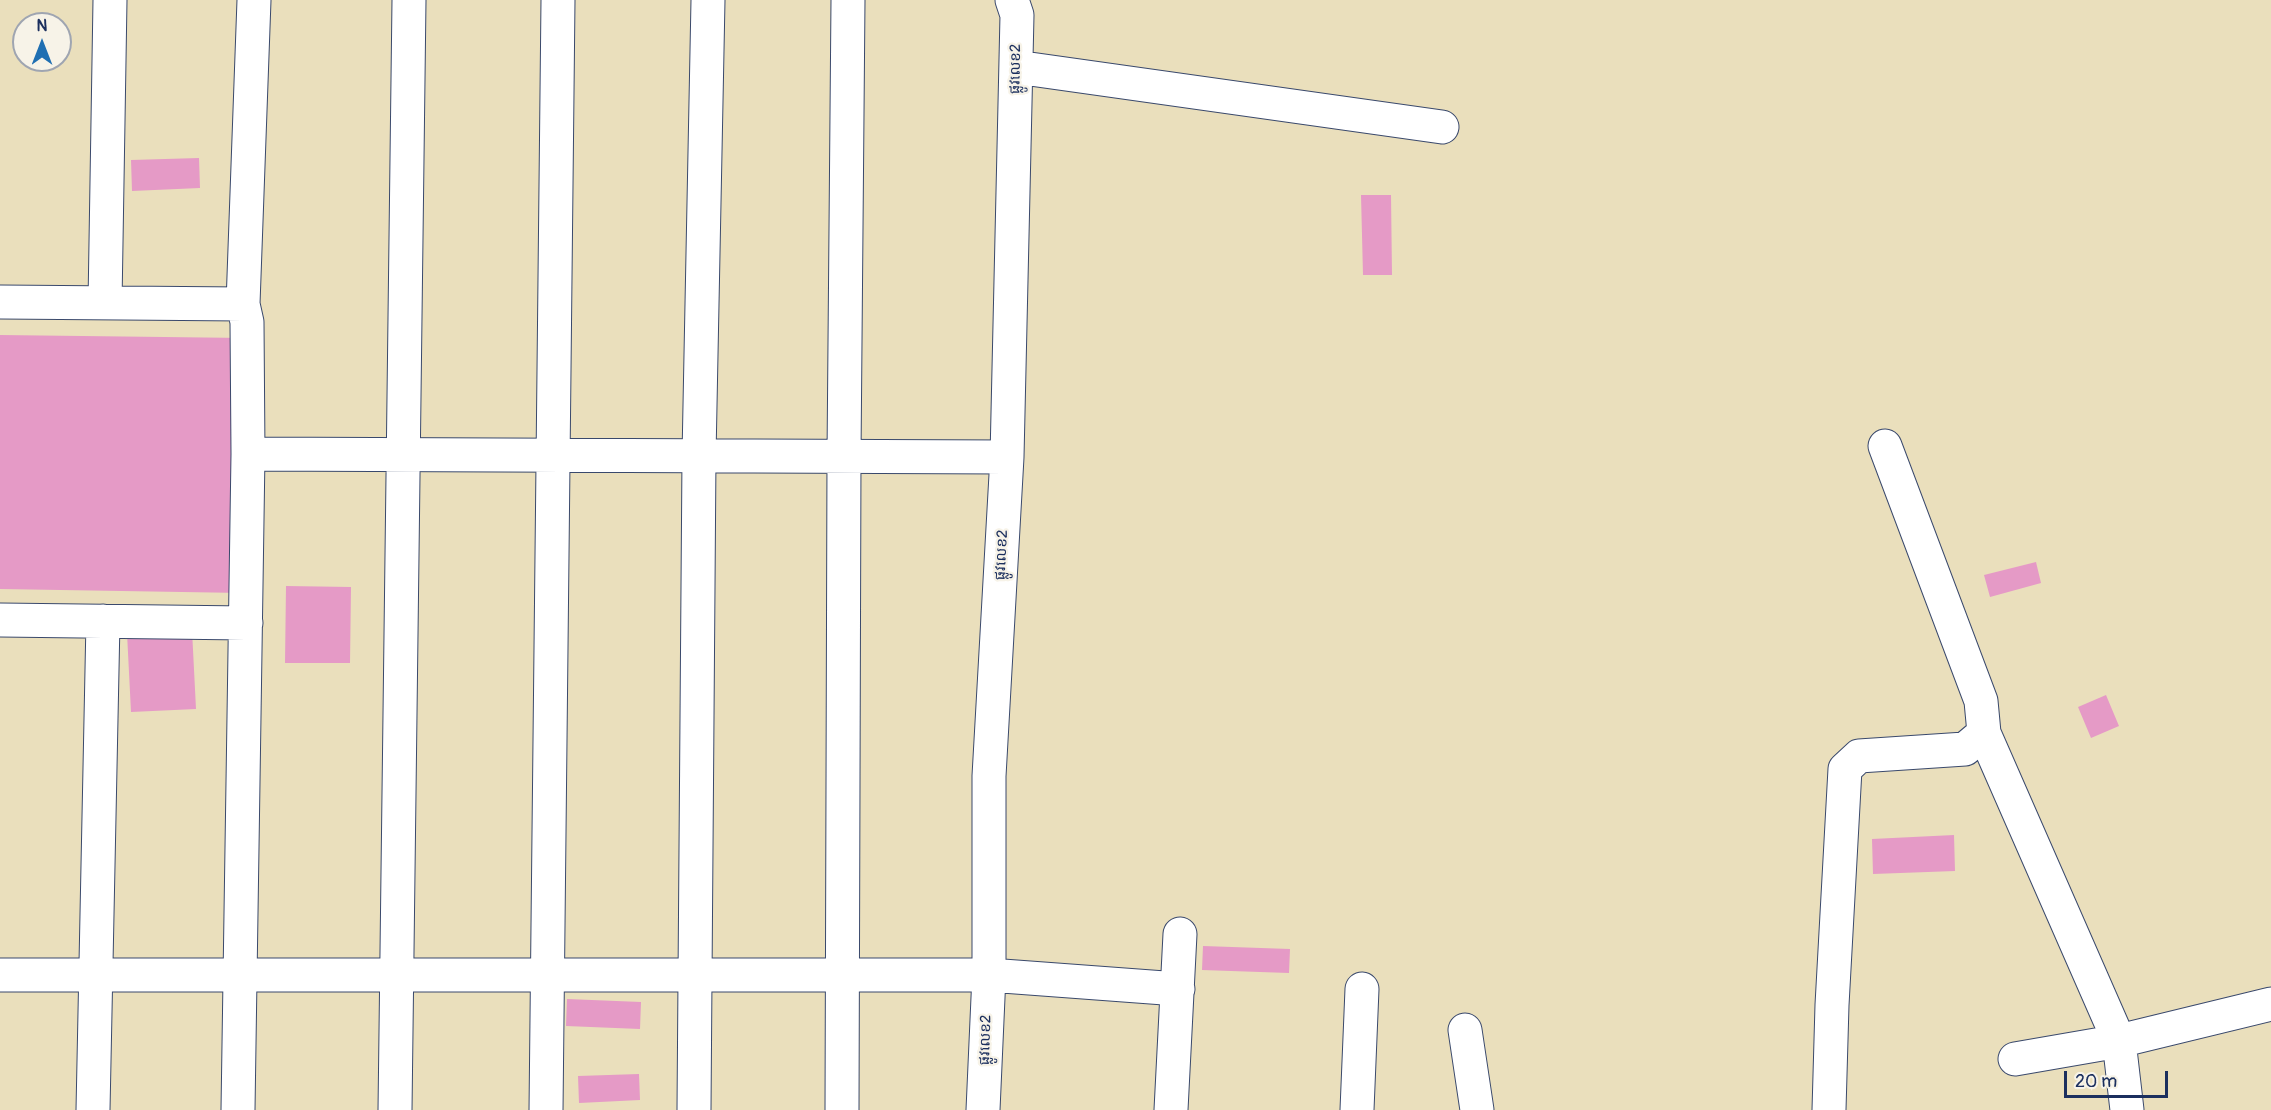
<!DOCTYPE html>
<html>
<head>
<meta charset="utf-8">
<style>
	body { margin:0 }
	#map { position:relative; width:2271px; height:1110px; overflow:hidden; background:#eadfbc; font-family:Pangolin,sans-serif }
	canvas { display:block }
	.north { position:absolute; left:12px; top:12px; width:60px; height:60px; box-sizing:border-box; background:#f7f3e8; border:2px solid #9fa5b1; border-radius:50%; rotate:0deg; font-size:16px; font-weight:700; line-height:24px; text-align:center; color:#1b2f5e }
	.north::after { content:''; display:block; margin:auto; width:21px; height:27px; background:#1f6fb2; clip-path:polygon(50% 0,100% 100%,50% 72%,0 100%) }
	.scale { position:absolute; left:2064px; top:1071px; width:104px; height:27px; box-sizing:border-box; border:3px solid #1b2f5e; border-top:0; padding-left:8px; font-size:18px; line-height:21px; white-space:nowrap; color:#1b2f5e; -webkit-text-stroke:4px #f7f3e8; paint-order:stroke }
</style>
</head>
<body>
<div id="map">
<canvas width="2271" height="1110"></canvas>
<div class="north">N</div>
<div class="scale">20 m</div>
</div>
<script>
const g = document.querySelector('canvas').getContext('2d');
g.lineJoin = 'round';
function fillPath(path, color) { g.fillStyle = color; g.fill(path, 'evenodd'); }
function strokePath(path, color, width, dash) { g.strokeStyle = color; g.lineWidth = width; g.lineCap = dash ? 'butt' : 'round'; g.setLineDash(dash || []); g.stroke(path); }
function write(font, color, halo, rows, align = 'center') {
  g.font = font + ' Pangolin,"Noto Sans Khmer",sans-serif'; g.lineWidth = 4.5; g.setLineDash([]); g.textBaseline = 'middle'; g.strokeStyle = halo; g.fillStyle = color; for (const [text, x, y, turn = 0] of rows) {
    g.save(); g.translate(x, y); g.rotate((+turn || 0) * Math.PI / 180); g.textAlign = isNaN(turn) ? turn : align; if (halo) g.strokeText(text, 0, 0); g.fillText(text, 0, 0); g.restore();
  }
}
fillPath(new Path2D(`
	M199,158L200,188L132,191L131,160Z
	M1361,195H1391L1392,275H1363Z
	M0,335L246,338L243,593L0,589Z
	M2036,562L2041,583L1990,597L1984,575Z
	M286,586L351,587L350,663H285Z
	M192,630L196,709L131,712L127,633Z
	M2106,695L2119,726L2091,738L2078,707Z
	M1954,835L1955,871L1873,874L1872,839Z
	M1203,946L1290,949L1289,973L1202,970Z
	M567,999L641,1002L640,1029L566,1026Z
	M639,1074L640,1100L579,1103L578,1076Z`), '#e59ac6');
const minor = new Path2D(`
	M1016,67L1442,127
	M0,302L243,304
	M105,303L110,0
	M248,454L1007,457
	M0,620L246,623
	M1984,733L2119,1041L2127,1110
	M0,975H989L1178,989
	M1465,1030L1477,1110
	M2015,1059L2119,1041L2271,1004
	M93,1110L103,621
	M238,1110L248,454L247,322L243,304L254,0
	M395,1110L409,0
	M546,1110L558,0
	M694,1110L699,456L708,0
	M842,1110L844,456L848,0
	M983,1110L989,975V776L1007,457L1017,15L1012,0
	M1171,1110L1180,934
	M1357,1110L1362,989
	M1829,1110L1832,1005L1845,769L1859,756L1965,749L1984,733L1981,701L1885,446`);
strokePath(minor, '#3a496c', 35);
strokePath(minor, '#fff', 33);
write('15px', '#1b2f5e', '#f7f3e8', [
	["ផ្លូវលេខ2",1016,69,-89],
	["ផ្លូវលេខ2",1002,555,-87],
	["ផ្លូវលេខ2",986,1040,-88]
]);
</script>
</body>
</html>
